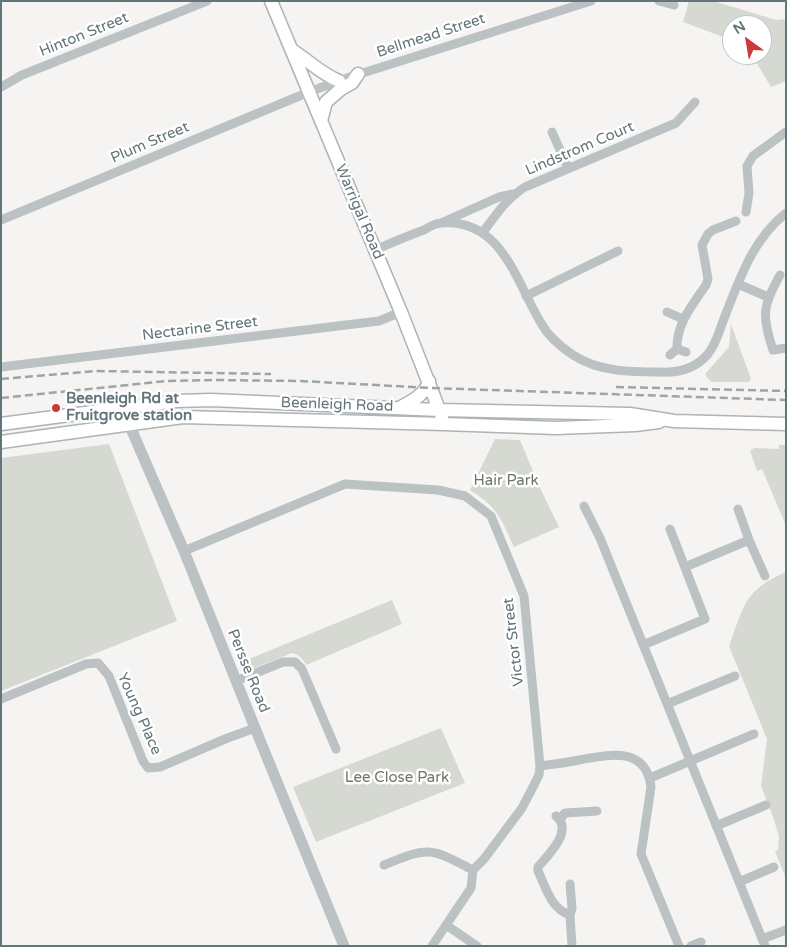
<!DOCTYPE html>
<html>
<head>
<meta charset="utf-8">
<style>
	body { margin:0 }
	#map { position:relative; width:787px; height:947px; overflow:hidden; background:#f5f4f2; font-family:"Varela Round",sans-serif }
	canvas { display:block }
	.frame { position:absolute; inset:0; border:2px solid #63757a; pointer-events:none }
	.north { position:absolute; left:722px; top:15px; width:50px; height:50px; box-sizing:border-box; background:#fff; border:1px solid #c1c8ca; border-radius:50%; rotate:328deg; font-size:14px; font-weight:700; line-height:20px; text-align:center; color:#63757a }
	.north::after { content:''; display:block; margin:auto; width:18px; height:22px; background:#cd393b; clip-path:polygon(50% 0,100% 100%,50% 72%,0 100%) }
</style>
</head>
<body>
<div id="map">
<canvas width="787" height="947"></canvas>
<div class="frame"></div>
<div class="north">N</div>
</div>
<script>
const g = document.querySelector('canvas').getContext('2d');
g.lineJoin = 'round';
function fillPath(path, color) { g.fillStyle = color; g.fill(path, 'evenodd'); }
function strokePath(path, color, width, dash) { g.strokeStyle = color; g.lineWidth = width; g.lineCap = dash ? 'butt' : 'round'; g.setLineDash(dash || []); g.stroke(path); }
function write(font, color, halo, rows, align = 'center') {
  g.font = font + ' "Varela Round",sans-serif'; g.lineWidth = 5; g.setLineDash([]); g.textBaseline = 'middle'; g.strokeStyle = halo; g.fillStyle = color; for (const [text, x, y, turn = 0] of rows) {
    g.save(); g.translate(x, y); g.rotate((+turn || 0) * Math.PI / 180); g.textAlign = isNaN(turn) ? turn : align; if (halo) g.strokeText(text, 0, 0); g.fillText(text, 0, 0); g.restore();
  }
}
fillPath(new Path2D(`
	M689,1H713L776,20L786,19V81L771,87L756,62L747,55H762V25H732V43L726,38L683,22Z
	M731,324L751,379L749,382H712L708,379L705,374L729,347Z
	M495,439L520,440L541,490L559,527L514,547C501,518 498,508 470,490Z
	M109,444L177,621L1,691V458Z
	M779,445H786V526L762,469L757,471L750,451L754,448L779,449Z
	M786,572V879L775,851L778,850L779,836L772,814L761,786L767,739L729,646C744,606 744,590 786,572Z
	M392,600L402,624L306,665C302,658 300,655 292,653L252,669H247L242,662Z
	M441,728L465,783L316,842L293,787Z`), '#d6d9d1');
const secondary = new Path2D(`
	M271,1L401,312L442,417
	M292,50C308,60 321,74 339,81
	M321,121L326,102L341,89L352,83L358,74
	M401,407C412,401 426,394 429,381
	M1,424L176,401L211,400L439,410L630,414L674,421L786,424
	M1,442L183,417L444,424L556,428L635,425L659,422`);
strokePath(secondary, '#acb4b6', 15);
strokePath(new Path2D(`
	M659,1L674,5
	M1,87L22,75L207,1
	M552,132L568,168
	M746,212L749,193L747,166L753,156L786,132
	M1,220L309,92L350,77L591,1
	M441,223L499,197L513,194
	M483,232C496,215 506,199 525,187L676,123L695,102
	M375,250C391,243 407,236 424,230C429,227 436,223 441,223C502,218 516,282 541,323C548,336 561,347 573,355C599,372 631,372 661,372C679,373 696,368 708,354C717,343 720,328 725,316C740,278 753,239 786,213
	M780,275C763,307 761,314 773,350L786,348
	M738,284L768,297
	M526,296L618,251
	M667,312L683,319
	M677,349C676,324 693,304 706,285L708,279L702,245L708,234L713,230L736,221
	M670,355L677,349L686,352
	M1,367L379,321L401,312
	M584,506L600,538L765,946
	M738,509L749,540L765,576
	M184,551L345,484L438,490L465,496L491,516L524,596L540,766L539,775L533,787L522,808L484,859L473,870L471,888L432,946
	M685,567L749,540
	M643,645L705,619L670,529
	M236,681L283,662H295L302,669L336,749
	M1,699L86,664L98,663L109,676L143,761L148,768L160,767L225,739L255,728
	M667,704L735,676
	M540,766C553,764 566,763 579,760C608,755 646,745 651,787L641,854L679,946
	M650,778L754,734
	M556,816C574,831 548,855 538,867V871C546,888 551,909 570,915L572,946
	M560,819L565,813L597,811
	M716,826L766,805
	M384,865C430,846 430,848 473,870
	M739,882L774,867
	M570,915L572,908L570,884
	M446,925L477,946
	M762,939L786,930
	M691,946L701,942`), '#bcc1c3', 9);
strokePath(new Path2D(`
	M126,408L129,424L184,551L255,728L344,946`), '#bcc1c3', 11);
strokePath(secondary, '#fff', 12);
strokePath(new Path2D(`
	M1,379L96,371L271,374
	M616,387L786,391
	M1,398L167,381L216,380L301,381L431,388L786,400`), '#9ca5a7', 2.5, [8, 4]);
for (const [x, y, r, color] of [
	[56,408,5,"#cd393b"]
]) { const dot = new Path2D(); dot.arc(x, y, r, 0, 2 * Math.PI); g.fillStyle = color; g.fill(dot); strokePath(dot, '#fff', 2); }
write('15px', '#63757a', '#fff', [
	["Hinton Street",84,35,-22],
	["Bellmead Street",431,36,-18],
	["Plum Street",150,143,-23],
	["Lindstrom Court",580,149,-23],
	["Warrigal Road",359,212,67],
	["Nectarine Street",200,329,-7],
	["Beenleigh Road",337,405,2],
	["Victor Street",514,642,-97],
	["Persse Road",248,671,68],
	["Young Place",139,714,66]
]);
write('bold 15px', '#63757a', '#fff', [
	["Beenleigh Rd at",66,399],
	["Fruitgrove station",66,416]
], 'left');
write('15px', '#6d7765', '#fff', [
	["Hair Park",506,481],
	["Lee Close Park",397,778]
]);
</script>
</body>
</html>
